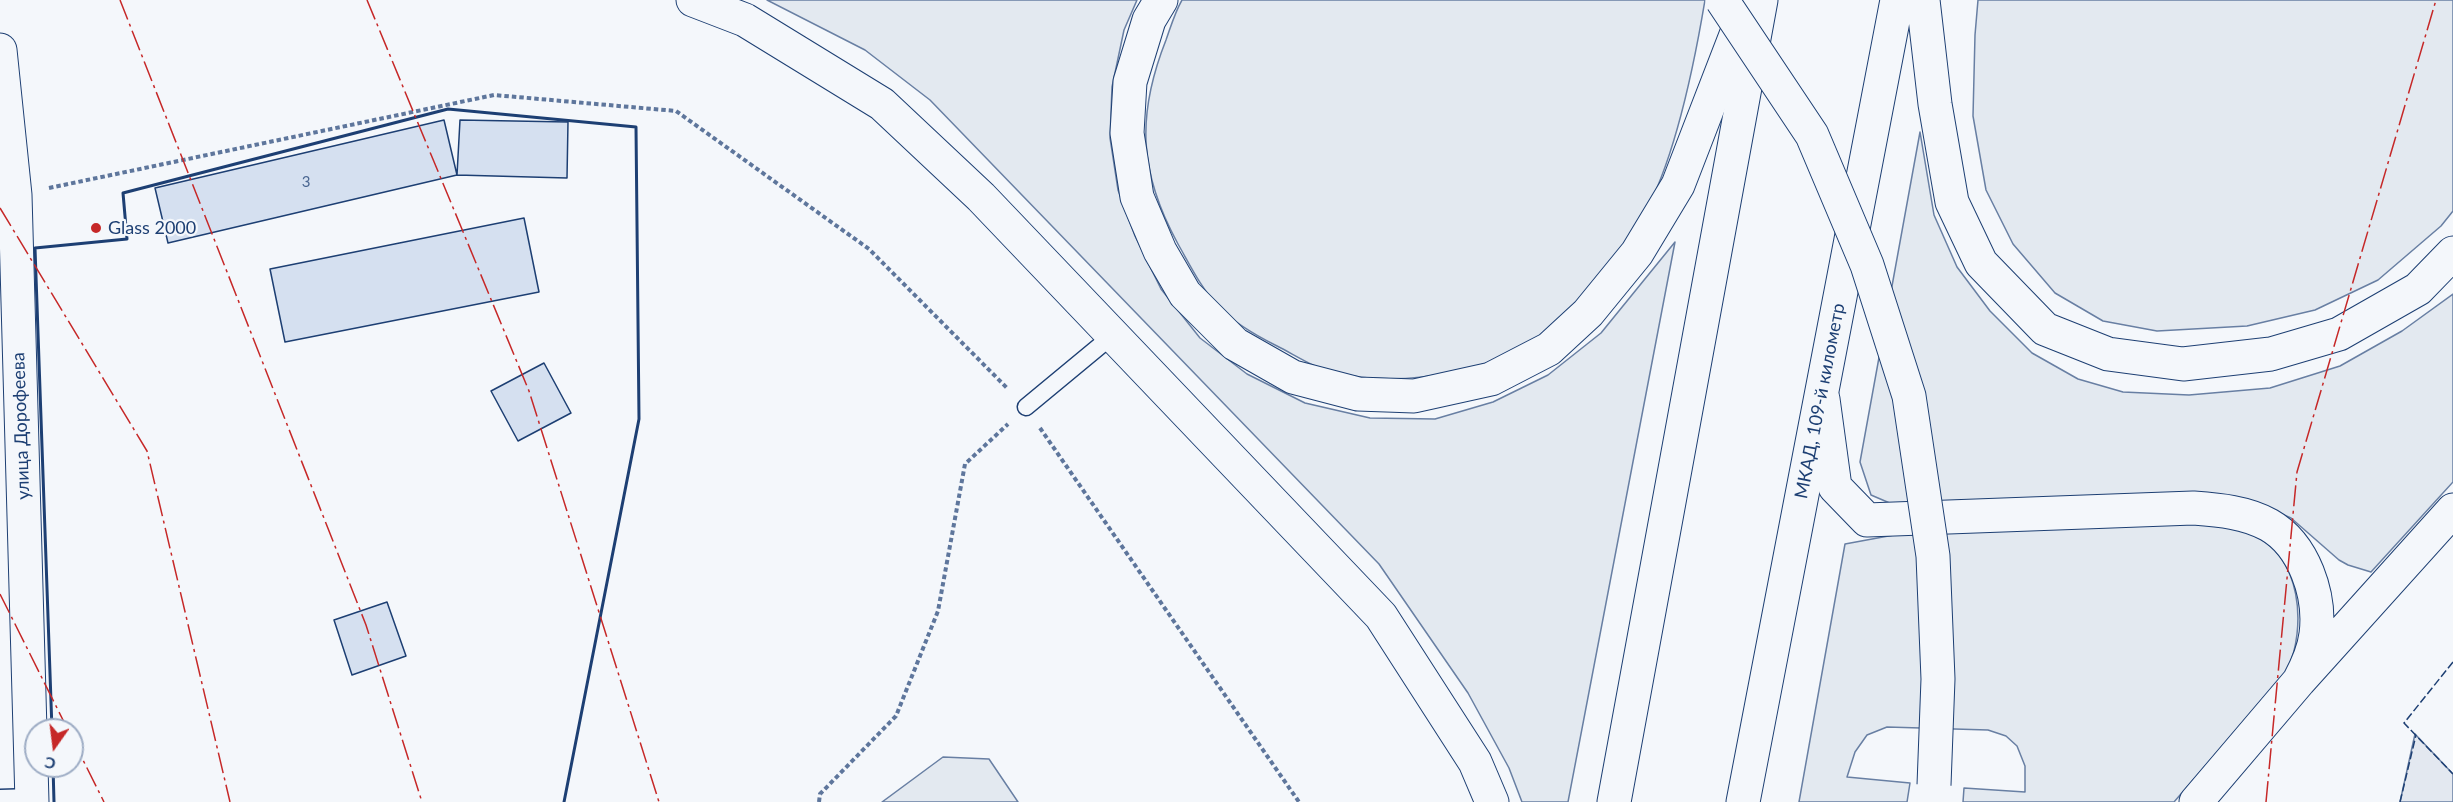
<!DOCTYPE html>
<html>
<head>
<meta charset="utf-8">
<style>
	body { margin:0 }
	#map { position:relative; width:2453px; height:802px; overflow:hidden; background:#f4f7fb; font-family:Lato,sans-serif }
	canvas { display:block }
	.north { position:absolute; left:24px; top:718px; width:60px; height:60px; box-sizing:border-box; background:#f4f7fb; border:2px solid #9eadc5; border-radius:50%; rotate:194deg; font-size:16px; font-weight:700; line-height:24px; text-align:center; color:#1d3f73 }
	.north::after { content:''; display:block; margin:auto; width:21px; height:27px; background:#c62828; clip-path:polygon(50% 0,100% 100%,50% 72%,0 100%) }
</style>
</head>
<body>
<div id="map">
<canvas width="2453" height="802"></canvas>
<div class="north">С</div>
</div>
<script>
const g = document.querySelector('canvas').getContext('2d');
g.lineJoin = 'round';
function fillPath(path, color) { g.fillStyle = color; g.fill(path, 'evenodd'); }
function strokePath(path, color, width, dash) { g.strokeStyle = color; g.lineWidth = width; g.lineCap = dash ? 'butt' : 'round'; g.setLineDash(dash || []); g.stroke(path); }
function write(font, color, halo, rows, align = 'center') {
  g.font = font + ' Lato,sans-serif'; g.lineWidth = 4.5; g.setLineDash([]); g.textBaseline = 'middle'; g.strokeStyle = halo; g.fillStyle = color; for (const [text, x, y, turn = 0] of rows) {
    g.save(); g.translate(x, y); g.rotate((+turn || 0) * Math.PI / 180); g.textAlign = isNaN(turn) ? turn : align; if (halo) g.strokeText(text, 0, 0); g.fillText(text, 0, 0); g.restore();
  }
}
const green = new Path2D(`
	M767,0H1137L1124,30L1112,87L1110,138L1118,190L1135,236L1161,289L1200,338L1247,374L1305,403L1370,418L1435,419L1493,402L1548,375L1601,333L1675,242L1568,802H1522L1509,768L1468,693L1379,564L930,100L865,50Z
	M1182,0H1705C1694,66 1676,157 1644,215C1617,262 1574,318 1527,345C1469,378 1377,390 1315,366C1302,360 1289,352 1277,346C1259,337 1233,322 1219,307C1202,290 1190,265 1178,244C1139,173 1136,116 1166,40C1171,26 1175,12 1182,0Z
	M1978,0H2453V211L2441,226L2378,280L2315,310L2247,326L2157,331L2103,321L2055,293L2013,244L1986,190L1973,116L1975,35Z
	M1920,132L1934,215L1957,267L1990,311L2032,353L2078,379L2123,392L2189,395L2270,388L2340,366L2402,331L2453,294V482L2371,572L2348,565L2339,560L2291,518L2256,503L1892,504L1871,495L1860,462Z
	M2197,523C2215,525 2234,527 2251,534C2302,554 2307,628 2287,671L2174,802H1963L1964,788L2025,792V766L2017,746L2006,736L1988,730L1887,727L1867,735L1855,752L1847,777L1910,783L1907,802H1799L1845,544L1910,532Z
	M943,757L989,759L1018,802H882Z`);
fillPath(green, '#e3e9f0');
strokePath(green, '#687fa3', 1.5);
const parking = new Path2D(`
	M2415,734L2453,774V802H2400Z`);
fillPath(parking, '#e3e8f0');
strokePath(parking, '#687fa3', 1.5);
const building = new Path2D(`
	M444,120L457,175L168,243L155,188Z
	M460,120L568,122L567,178L457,175Z
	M524,218L539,292L285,342L270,269Z
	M544,363L571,413L518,441L491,391Z
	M387,602L406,656L352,675L334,620Z`);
fillPath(building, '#d5e0f0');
strokePath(building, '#1d3f73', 1.5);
const lane = new Path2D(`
	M1026,407L1113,335
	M0,798L32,797`);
const street = new Path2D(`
	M0,50L15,195L32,802`);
const primary = new Path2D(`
	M1161,0L1149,20L1130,82L1127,133L1137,197L1160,251L1185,294L1235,344L1293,377L1358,394L1414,396L1491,379L1549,349L1588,313L1637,253L1678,185L1748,4
	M1823,399L1835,487L1867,520L2193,508C2219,510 2246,512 2269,525C2304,545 2321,595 2316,634C2314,651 2307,666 2299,681
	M2196,802L2299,681L2453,510`);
const highway = new Path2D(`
	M693,0L745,20L882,104L981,197L1381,616L1475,762L1492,802
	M1923,0L1935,104L1952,202L1981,263L2045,329L2108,354L2183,364L2271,354L2339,334L2418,289L2453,253
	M1614,802L1761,0
	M1743,802L1897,0`);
strokePath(lane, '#1d3f73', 19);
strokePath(street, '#1d3f73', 35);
strokePath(primary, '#1d3f73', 35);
strokePath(highway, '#1d3f73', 35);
strokePath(new Path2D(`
	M49,188L494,95L676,111L869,249L1007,388
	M1040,428L1299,802
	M819,802L820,794L896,716L938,611L965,464L1008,424`), '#5e769c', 4, [4.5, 3]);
strokePath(lane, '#f4f7fb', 16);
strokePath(street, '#f4f7fb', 33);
strokePath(primary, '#f4f7fb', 33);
strokePath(highway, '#f4f7fb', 33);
const highwayBridge = new Path2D(`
	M1722,0L1812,135L1867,265L1909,396L1933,556L1938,679L1934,785`);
strokePath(highwayBridge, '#1d3f73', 35, []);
strokePath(highwayBridge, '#f4f7fb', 33);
strokePath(new Path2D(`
	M2453,662L2404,723L2453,774
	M2400,802L2416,735`), '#1d3f73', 1.5, [8, 3]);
strokePath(new Path2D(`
	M52,730L35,248L127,239L123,193L448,109L636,127L639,419L564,802
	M53,766L54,802`), '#1d3f73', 3);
strokePath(new Path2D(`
	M120,0L366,625L422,802
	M367,0L529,391L659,802
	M0,208L147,451L230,802
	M0,594L68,730
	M72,738L104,802
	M2266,802L2297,472L2436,0`), '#c62828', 1.5, [21, 4.5, 3, 4.5]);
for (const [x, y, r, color] of [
	[96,228,6,"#c62828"]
]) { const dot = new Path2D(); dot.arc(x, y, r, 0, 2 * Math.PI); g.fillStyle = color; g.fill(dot); strokePath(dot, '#f4f7fb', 2); }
write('15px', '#4b6792', null, [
	["3",306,182]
]);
write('18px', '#1d3f73', '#f4f7fb', [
	["Glass 2000",108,228]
], 'left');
write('18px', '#1d3f73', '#f4f7fb', [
	["МКАД, 109-й километр",1820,401,-79],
	["улица Дорофеева",21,426,-92]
]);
</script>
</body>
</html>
